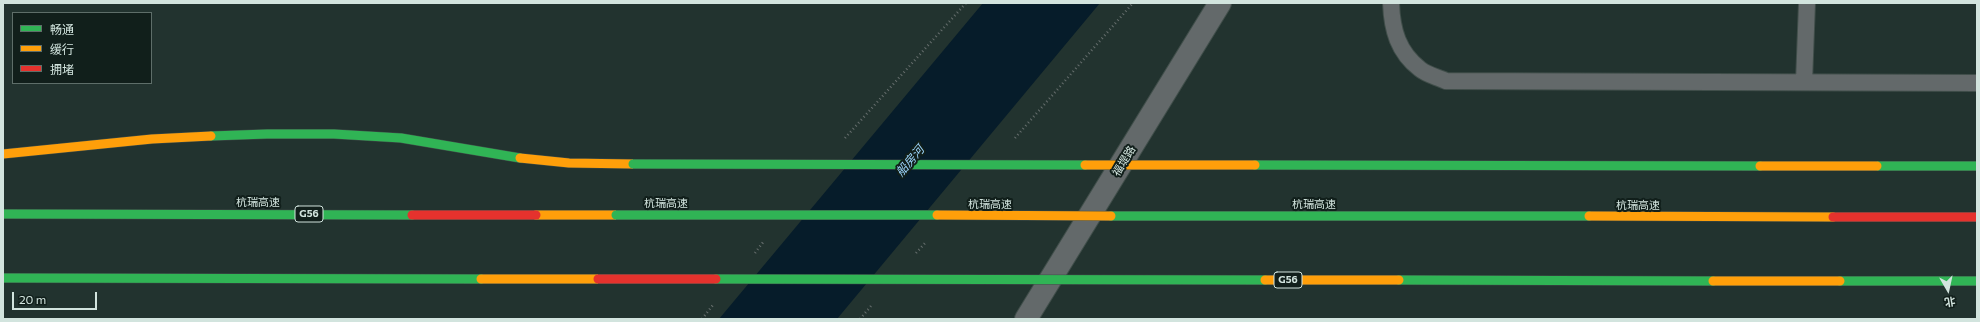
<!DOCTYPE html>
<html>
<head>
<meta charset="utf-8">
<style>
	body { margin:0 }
	#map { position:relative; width:1980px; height:322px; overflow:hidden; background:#22332f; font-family:Commissioner,"Noto Sans SC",sans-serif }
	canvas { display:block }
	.frame { position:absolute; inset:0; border:4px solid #d2e4de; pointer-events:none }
	.legend { position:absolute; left:12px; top:12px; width:140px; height:72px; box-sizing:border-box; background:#111f1b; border:1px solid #5e6e69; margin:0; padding:5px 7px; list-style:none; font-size:12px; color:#d2e4de }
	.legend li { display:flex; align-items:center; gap:8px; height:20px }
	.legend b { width:20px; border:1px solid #5e6e69 }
	.north { position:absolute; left:1928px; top:270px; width:40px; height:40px; -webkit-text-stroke:3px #111f1b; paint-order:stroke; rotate:171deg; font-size:11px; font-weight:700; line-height:16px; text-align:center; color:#d2e4de }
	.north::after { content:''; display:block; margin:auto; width:14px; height:18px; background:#d2e4de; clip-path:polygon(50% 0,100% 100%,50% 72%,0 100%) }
	.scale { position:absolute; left:12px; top:292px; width:85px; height:18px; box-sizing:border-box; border:2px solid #d2e4de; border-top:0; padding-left:5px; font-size:12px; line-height:14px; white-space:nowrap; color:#d2e4de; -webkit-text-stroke:3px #111f1b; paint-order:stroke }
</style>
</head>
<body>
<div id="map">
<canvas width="1980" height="322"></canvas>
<div class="frame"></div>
<ul class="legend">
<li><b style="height:5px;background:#30b455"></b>畅通</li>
<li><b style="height:5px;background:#ff9f0a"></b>缓行</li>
<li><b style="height:5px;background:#e5322d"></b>拥堵</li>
</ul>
<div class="north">北</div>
<div class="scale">20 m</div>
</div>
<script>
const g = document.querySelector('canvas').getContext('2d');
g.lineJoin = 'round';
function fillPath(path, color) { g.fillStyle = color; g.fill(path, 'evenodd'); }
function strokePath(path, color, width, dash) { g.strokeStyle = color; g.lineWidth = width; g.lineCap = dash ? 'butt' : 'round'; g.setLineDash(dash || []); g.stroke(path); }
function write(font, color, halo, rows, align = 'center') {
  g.font = font + ' Commissioner,"Noto Sans SC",sans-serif'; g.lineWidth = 4; g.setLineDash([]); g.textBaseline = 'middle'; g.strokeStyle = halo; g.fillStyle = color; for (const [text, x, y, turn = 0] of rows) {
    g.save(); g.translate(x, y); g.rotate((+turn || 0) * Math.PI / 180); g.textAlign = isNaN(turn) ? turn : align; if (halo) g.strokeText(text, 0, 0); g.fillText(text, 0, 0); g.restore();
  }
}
fillPath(new Path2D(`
	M983,3H1100L837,319H719Z`), '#061c2a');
const lane = new Path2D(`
	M1391,3C1392,30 1398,52 1420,69C1427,75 1438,77 1446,81L1977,83
	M1804,82L1807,3`);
const street = new Path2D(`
	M1026,319L1220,3`);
const fast = new Path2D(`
	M267,134H334L401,138L520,158
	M211,136L267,134
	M1877,166H1977
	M3,214L412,215
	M3,278L481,279`);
const slow = new Path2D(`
	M3,154L152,139L211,136
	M520,158L569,163L633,164
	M536,215H616
	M481,279H598`);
const jam = new Path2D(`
	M412,215H536`);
strokePath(lane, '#404e4a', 18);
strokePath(street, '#404e4a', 24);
strokePath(fast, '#404e4a', 10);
strokePath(slow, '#404e4a', 10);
strokePath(jam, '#404e4a', 10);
strokePath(new Path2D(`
	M845,138L966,3
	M1015,138L1133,3
	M755,253L764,241
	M916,253L926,242
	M702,319L713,305
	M860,319L871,306`), '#676f6e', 2.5, [1, 3]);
strokePath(lane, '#63696a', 16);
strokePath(street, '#63696a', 22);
strokePath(fast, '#30b455', 9);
strokePath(slow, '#ff9f0a', 9);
strokePath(jam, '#e5322d', 9);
const fastBridge = new Path2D(`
	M633,164L1085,165
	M1255,165L1760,166
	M616,215H937
	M1111,216H1589
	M716,279L1265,280
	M1399,280L1713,281
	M1840,281H1977`);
const slowBridge = new Path2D(`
	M1085,165H1255
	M1760,166H1877
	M937,215L1111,216
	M1589,216L1833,217
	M1265,280H1399
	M1713,281H1840`);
const jamBridge = new Path2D(`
	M1833,217H1977
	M598,279H716`);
strokePath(fastBridge, '#404e4a', 10, []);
strokePath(slowBridge, '#404e4a', 10, []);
strokePath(jamBridge, '#404e4a', 10, []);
strokePath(fastBridge, '#30b455', 9);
strokePath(slowBridge, '#ff9f0a', 9);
strokePath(jamBridge, '#e5322d', 9);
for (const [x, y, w] of [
	[309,214,28],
	[1288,280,28]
]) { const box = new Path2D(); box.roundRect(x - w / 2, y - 8, w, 16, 3); g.fillStyle = '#111f1b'; g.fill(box); strokePath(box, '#d2e4de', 1); }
write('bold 10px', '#d2e4de', null, [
	["G56",309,214],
	["G56",1288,280]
]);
write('11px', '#d2e4de', '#111f1b', [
	["福堤路",1124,161,-59],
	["杭瑞高速",258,202],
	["杭瑞高速",666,203],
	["杭瑞高速",990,204],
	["杭瑞高速",1314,204],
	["杭瑞高速",1638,205]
]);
write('italic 12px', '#9ed7fe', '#111f1b', [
	["船房河",910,161,-50]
]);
</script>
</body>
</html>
